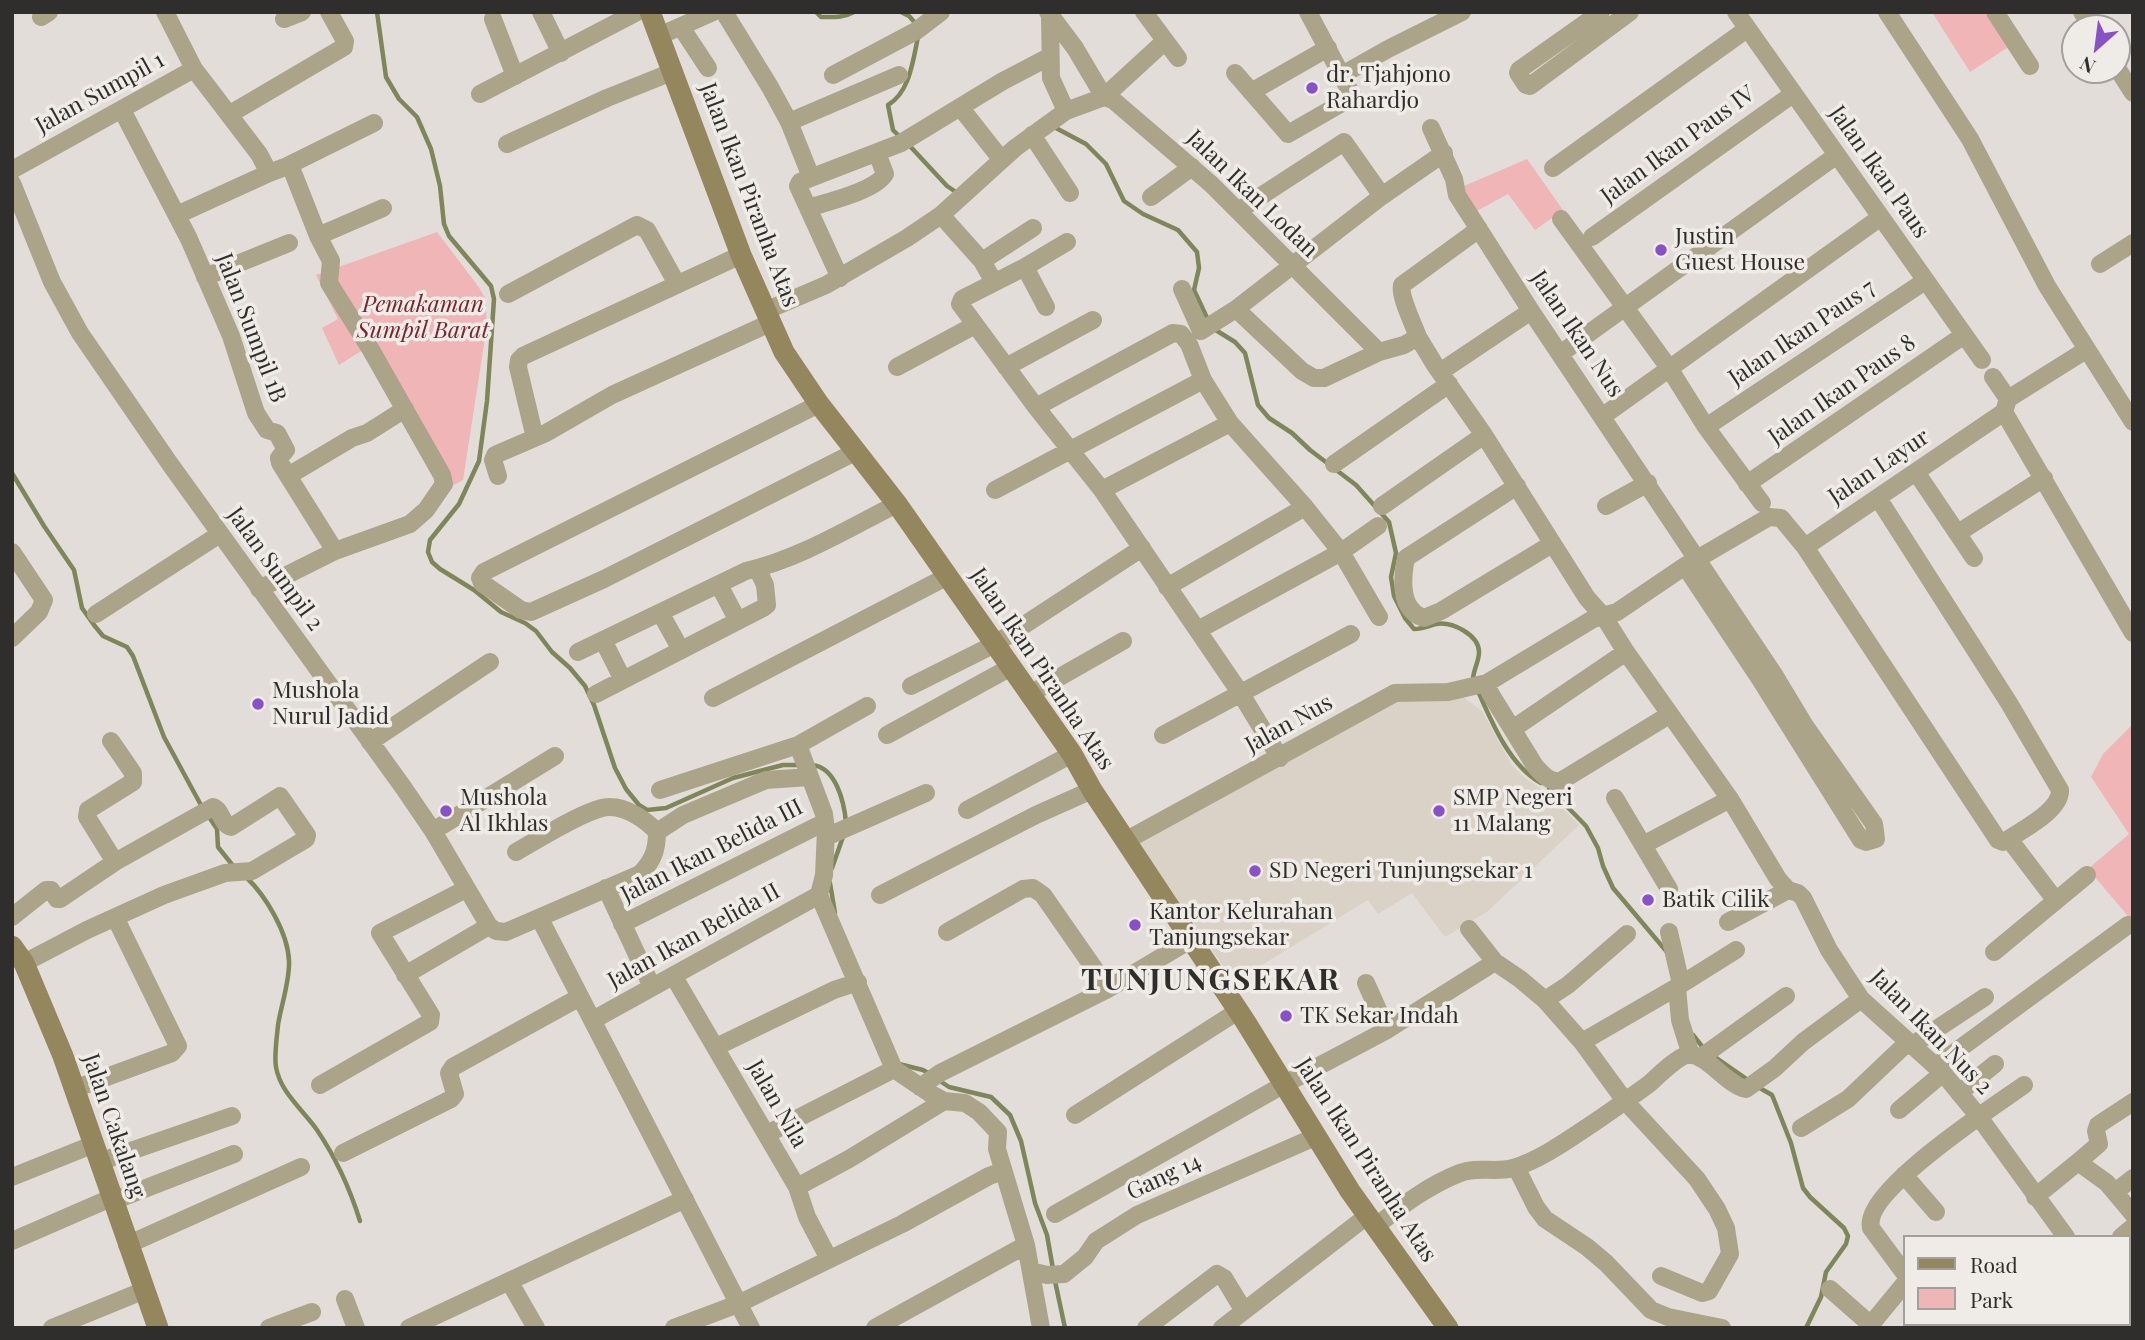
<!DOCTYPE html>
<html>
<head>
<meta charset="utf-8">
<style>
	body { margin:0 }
	#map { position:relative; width:2145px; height:1340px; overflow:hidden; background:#e2ddd9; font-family:"Playfair Display",serif }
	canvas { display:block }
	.frame { position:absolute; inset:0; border:14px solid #2f2e2c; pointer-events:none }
	.legend { position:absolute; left:1903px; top:1235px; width:228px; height:91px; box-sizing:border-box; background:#efebe6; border:2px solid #a29f9c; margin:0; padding:9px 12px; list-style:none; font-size:21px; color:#2f2e2c }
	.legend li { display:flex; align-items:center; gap:14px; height:35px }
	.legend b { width:35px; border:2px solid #a29f9c }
	.north { position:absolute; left:2061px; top:14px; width:70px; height:70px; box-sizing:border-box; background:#efebe6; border:2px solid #a29f9c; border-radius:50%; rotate:208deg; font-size:19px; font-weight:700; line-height:28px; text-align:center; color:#2f2e2c }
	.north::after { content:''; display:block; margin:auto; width:24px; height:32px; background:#8951c8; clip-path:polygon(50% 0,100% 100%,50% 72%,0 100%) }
</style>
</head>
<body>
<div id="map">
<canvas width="2145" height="1340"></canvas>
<div class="frame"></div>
<ul class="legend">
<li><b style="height:9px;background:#94875e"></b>Road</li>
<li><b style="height:19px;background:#f0b5b6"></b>Park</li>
</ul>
<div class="north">N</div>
</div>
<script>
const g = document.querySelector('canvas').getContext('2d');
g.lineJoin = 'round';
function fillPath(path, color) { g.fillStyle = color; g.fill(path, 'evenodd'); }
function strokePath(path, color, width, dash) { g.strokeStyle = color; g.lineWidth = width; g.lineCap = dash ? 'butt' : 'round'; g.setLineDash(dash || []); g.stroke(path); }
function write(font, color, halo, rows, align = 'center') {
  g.font = font + ' "Playfair Display",serif'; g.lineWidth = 7; g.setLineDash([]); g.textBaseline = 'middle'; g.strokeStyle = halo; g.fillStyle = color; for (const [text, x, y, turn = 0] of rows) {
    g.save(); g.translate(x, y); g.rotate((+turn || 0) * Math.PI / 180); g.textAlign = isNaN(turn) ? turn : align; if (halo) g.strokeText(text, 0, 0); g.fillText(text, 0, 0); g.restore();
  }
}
fillPath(new Path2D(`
	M1463,697L1482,711L1511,764L1520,774L1551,797L1579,825L1488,911L1445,937L1412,893L1378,914L1368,900L1234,982L1139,843L1142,839L1402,700Z`), '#dad1c7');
fillPath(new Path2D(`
	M1932,12H1989L2010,46L1970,72Z
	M1527,159L1563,210L1535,230L1508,194L1475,212L1463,193L1464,186Z
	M437,232L478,286L485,298L487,325L463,480L445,490L366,348L339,365L322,328L338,319L316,275Z
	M2131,726L2133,728V922L2088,869L2129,834L2091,777L2103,754Z`), '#f0b5b6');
strokePath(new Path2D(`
	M377,12L386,77L399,99L417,117L431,149L440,186L444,224L449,236L491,286L494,299L487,401L479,461L459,504L430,540L428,552L432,562L440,569L474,590L501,612L525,623L536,631L552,652L570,668L585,686L594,705L615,768L626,789L639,805L647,810L666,808L733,778L783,765H800
	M816,12L821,17C834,17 843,18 854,12
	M901,12L909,16L917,25
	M1054,127L1086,144L1106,164L1124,201L1143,214L1178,230L1197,252L1199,268L1194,290L1209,322
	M901,138L893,130L888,105C910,92 913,60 918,37
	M908,144L947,186L959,194
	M1214,329L1235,342L1245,353L1258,405L1269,418L1292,433L1310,450L1356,485L1389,522L1396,553L1391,577L1394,596L1405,618L1414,629C1423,629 1428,626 1436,624C1452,621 1479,635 1479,652C1479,662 1473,670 1473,680
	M12,473L44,526L74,570L82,608L94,625L103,636L127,647L133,656L164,737L202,807
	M1478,691C1492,723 1510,766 1541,783
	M812,765C836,767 844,802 846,822
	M1549,788L1586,826L1598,848L1603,866L1613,888L1667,952
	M207,814L217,829L218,847L234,867
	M832,868L844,834
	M246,877C266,896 288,933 289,961C290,980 281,1006 278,1025C277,1037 274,1055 276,1067C280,1092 303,1110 317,1130C336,1158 350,1189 360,1221
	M830,883L835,913
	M1693,1035L1705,1050
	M1715,1057L1748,1080
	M899,1064L923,1070L930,1074
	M937,1079L949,1087L991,1097L1010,1115L1021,1141L1035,1203L1047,1235L1053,1269
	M1758,1087L1772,1095L1774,1100L1791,1143L1803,1188L1810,1197L1844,1228L1848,1236L1846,1244L1826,1272L1821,1297L1806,1328
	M1055,1281L1065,1328`), '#7e865a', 4.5);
strokePath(new Path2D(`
	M165,12L194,69L259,154L269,173L285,167L374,123
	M541,12L561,53
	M724,12L770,87L789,122L811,177
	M1048,12L1075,48L1104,97L1165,41
	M1144,12L1178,58
	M1601,12L1519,70L1518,73L1526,85L1530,86L1630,12
	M1736,12L1982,360
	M1887,12L1970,139L2047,286L2133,422
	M1995,12L2030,66
	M2082,12L2092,28
	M1050,16L1051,78L1066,111
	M41,17L49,12
	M284,19L302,12
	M493,19L515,76
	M681,27L708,68
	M659,36L713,12
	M2117,68L2133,93
	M1235,73L1288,134L1349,99L1352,95L1308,12
	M833,75L916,31L941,12
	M1342,75L1388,49L1462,12
	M1251,92L1328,48
	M480,94L637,12
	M960,107L1001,159
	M122,110L189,239L231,336L256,413L267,430L277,433L286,450L279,458L280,463L335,551
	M230,114L344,47L345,41L329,12
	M789,122L899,75
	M1431,128L1454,179L1457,195L1531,311L1773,673L1805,726L1874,824L1876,839L1866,842L1861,840L1760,679L1685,566
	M1032,135L1070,193
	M507,144L607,98L672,72
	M290,165L318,236L383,208
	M1553,168L1747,29
	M12,170L194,69
	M12,183L52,282L80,333L170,464L403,787L433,831L489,926L496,931L506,932L640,874C653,861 657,850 657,832C646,820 627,807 610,807C590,806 536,841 516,852
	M1382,196L1444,153
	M1151,197L1192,167
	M808,208C827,202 875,191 885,174L877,153
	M177,215L269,173
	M941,215L982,261L994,282
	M1561,219L1669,368L1706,427L1762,503
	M1592,237L1793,94
	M1067,242L1025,267L962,299L960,304L1036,407L1102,490L1241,694L1280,758
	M982,261L1033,228
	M2100,264L2133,243
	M1025,267L1046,307
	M205,277L289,243
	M840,278L798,186L800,182L901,143L1003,81L1049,57
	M1182,289L1201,331L1236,309L1382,196L1344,142L1238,211
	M508,294L637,225L647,230L677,284
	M1236,309L1302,371L1314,378H1324L1379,352
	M765,311L826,285L907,238L941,215L1015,148L1066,111L1104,97L1113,100L1211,184L1379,352L1404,345L1418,337L1435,365L1484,435L1587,598L1604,617L1626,652L1730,799L1778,879L1788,890L1798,893L1803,898L1829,950L1861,999L1943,1073L1979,1117L2066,1237
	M1418,337C1414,325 1399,296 1402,285L1479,229
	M1560,354L1837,155
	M897,367L975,325
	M1006,367L1093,320
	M1440,372L1531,311
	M1993,377L2008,399
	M819,404L484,572L480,578L482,583L521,610L531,612L604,579L855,452
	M1036,407L1173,333L1181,334L1189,344L1203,380L1230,423L1305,507L1341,552L1379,617
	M2004,412L2133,633
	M1603,416L1881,217
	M1706,427L1925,281
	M535,438L518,367L519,360L523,356L741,255
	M1334,464L1449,384
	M1916,472L1974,558
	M288,476L352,438L367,433L405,409
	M498,476L493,460L495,455L546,433L612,395L770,323
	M1747,484L1964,335
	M1517,486L1406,558C1402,578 1399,610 1424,618L1441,611L1552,544
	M995,490L1203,380
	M1102,490L1230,423
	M1382,506L1484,435
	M1606,506L1648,483
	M1958,533L2044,478
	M1805,547L1998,840L2003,842L2009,839C2025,828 2061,810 2060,790L2009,703L1878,498
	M12,552L44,600L39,612L12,638
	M719,585L738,621
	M1167,587L1305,507
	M259,589L335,551L410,524L426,510L444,484L442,475L371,350L329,283L331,261L318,236
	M96,614L220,534
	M661,614L681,650
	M1198,630L1341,552L1378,526
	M603,640L623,680
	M578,652L746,571C799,559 849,528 897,504
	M1487,683L1490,693L1535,766C1542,774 1550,783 1561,781L1669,715
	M911,686L995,644L1142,548
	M596,694L763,608L767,605L765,585L758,570
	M1030,694L1123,641
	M713,698L948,576
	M1514,728L1626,652
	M887,735L1011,667
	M1163,735L1351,634
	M111,741L133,773V782L88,810L87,817L115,862
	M370,742L490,662
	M798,745L824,814L826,830L824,875L819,895L894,1069L931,1094L944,1101L965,1103L979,1112L998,1132L997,1149L1026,1245L1041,1328
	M660,790L798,745L867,706
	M1615,798L1669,889
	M967,810L1072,754
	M433,831L555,756
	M657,832L683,815L766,780L809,777
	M826,837L926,793
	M2009,839L2056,901
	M1127,840L1395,693L1448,692L1487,683L1593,619L1617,612L1685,566L1769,517L1781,518L1805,547L2004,412L2008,399L2086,350
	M1643,845L1730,799
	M606,888L652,987
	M880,895L1036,815L1092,790
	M12,917L46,890H51L57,899H60L115,862L213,807C222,810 221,824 231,827L280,796L307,835L306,839L252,871L225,873L164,895L87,930L24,963
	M540,919L751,1328
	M1728,922L1788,890
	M622,924L825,822
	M947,932L1023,889L1033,888L1043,895L1098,974L1106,990
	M1669,932L1681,984
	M1627,934L1568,985L1545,1000L1582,1042L1625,1101L1697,1179L1717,1209L1726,1228L1730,1254L1709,1291L1702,1293L1661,1276
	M1994,952L2087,875
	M1495,962L1520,979L1545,1000
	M405,975L489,926
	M674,977L797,1187L807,1217L829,1259
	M1366,983L1387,1030
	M593,1020L819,895
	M1582,1042L1677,987
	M1911,1046L1985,997
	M716,1047L834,990L858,982
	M1691,1055L1680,1020L1677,987L1736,950
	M1700,1058L1786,996
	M1936,1066L2128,925
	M320,1085L430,1022L431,1015L380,933L466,889
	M920,1087L940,1073L1106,990L1192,939
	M74,1089L172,1053L178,1046L115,917
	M1959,1093L1995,1064
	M1899,1110L1943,1073
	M1075,1115L1238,1011
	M1801,1128L1848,1099L1907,1043
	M767,1134L894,1069
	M343,1153L451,1099L455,1094L449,1073L453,1067L580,997
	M99,1162L232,1116
	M2078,1162L2099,1144L2096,1131L2098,1125L2133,1102
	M1516,1167L1536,1207L1545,1219L1587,1247L1606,1263L1651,1310L1668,1317L1722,1328
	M1904,1175L1936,1212
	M12,1177L92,1145
	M797,1187L849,1159L944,1101
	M2115,1192L2133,1178
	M2035,1197L2078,1162L2107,1183L2133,1214
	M113,1201L234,1154
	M1055,1214L1283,1085L1387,1030L1495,962L1469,929
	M1375,1227C1401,1206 1429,1185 1460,1173C1477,1166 1495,1173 1513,1168C1540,1160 1568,1140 1592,1124C1611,1111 1630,1098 1649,1084C1657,1077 1677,1057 1687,1055C1706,1052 1726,1085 1746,1089L1775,1068L1803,1042L1861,999
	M2121,1237L2133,1227
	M12,1241L111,1198
	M127,1245L301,1167
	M1031,1271L1047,1275L1064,1274L1085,1257L1096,1241L1137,1215L1315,1137
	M1905,1274L1871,1228C1862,1191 1995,1106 2024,1085
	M509,1281L536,1328
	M1830,1289L1871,1325
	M2129,1294L2133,1291
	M345,1299L356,1328
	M52,1328L145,1290
	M269,1328L312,1312
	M409,1328L685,1199
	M674,1328L738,1304L902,1224L989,1176L1003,1171
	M875,1328L1026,1245
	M1146,1328L1217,1274L1224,1278L1244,1311
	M1222,1328L1367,1216
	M1868,1328L1905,1283
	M2087,1328L2091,1324`), '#aca489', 18);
strokePath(new Path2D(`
	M650,12L741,255L784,352L819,404L897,504L1072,754L1092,790L1245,1021L1350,1191L1448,1328
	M12,946L24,963L63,1056L158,1328`), '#94875e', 21);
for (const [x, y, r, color] of [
	[1312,88,7,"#8951c8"],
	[1661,250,7,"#8951c8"],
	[258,704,7,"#8951c8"],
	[446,811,7,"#8951c8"],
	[1439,811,7,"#8951c8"],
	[1255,871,7,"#8951c8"],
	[1648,900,7,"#8951c8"],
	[1135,925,7,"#8951c8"],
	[1286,1016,7,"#8951c8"]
]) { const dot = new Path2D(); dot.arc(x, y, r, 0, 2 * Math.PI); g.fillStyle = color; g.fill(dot); strokePath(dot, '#efebe6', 2.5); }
write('23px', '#2f2e2c', '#efebe6', [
	["dr. Tjahjono",1326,75],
	["Rahardjo",1326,101],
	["Justin",1675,237],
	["Guest House",1675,263],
	["Mushola",272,691],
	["Nurul Jadid",272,717],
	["Mushola",460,798],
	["Al Ikhlas",460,824],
	["SMP Negeri",1453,798],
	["11 Malang",1453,824],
	["SD Negeri Tunjungsekar 1",1269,871],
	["Batik Cilik",1662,900],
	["Kantor Kelurahan",1149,912],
	["Tanjungsekar",1149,938],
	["TK Sekar Indah",1300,1016]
], 'left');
write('23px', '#2f2e2c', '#efebe6', [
	["Jalan Sumpil 1",100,93,-29],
	["Jalan Ikan Paus IV",1678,145,-36],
	["Jalan Ikan Paus",1879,172,55],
	["Jalan Ikan Lodan",1252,194,44],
	["Jalan Ikan Piranha Atas",749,195,69],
	["Jalan Sumpil 1B",251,328,69],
	["Jalan Ikan Paus 7",1802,333,-34],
	["Jalan Ikan Nus",1577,334,56],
	["Jalan Ikan Paus 8",1842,390,-35],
	["Jalan Layur",1879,467,-34],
	["Jalan Sumpil 2",275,569,54],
	["Jalan Ikan Piranha Atas",1042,669,56],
	["Jalan Nus",1289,724,-29],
	["Jalan Ikan Belida III",712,851,-27],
	["Jalan Ikan Belida II",694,936,-29],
	["Jalan Ikan Nus 2",1931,1032,46],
	["Jalan Nila",777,1104,60],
	["Jalan Cakalang",114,1126,71],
	["Jalan Ikan Piranha Atas",1366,1160,57],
	["Gang 14",1164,1177,-25]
]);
write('italic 23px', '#78252f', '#efebe6', [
	["Pemakaman",423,305],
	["Sumpil Barat",423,331]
]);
g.letterSpacing = '2px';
write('bold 30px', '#2f2e2c', '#efebe6', [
	["TUNJUNGSEKAR",1211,981]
]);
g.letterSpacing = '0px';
</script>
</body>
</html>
